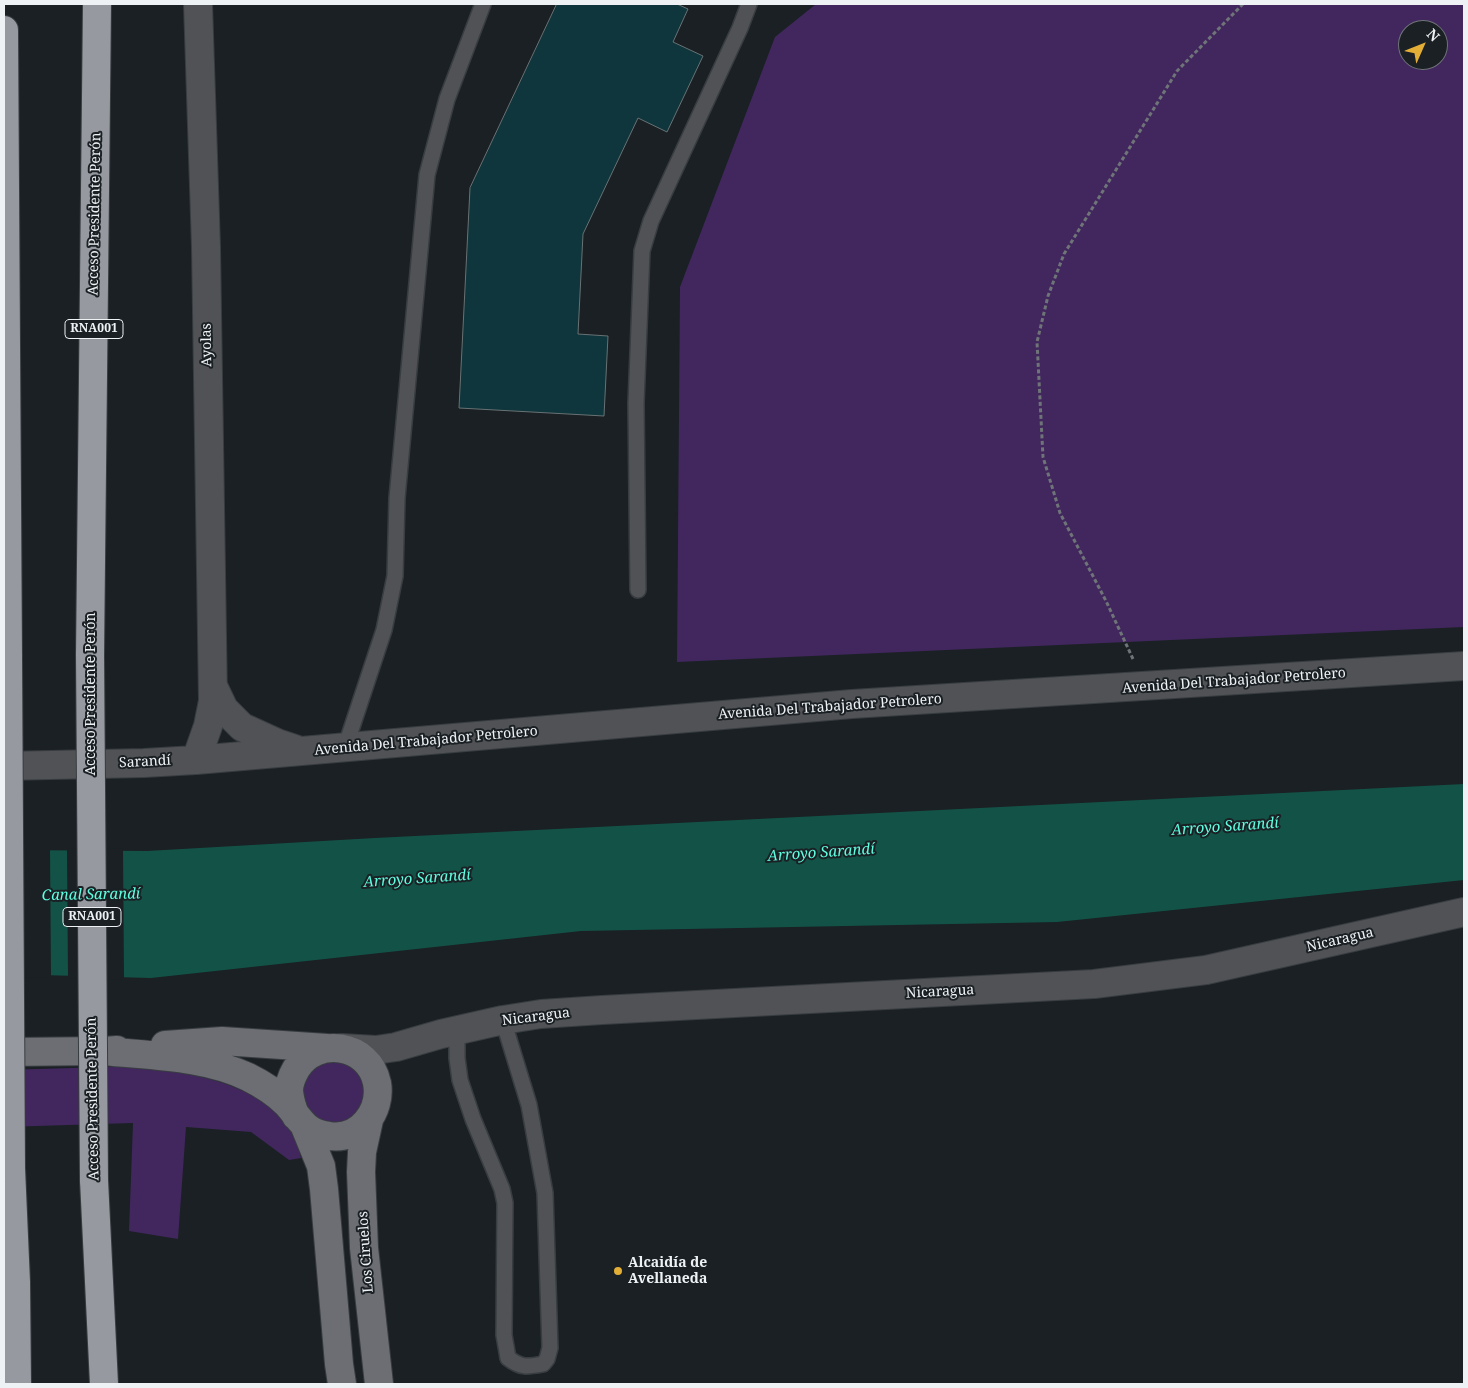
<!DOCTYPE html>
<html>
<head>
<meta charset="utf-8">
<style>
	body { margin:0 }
	#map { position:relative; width:1468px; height:1388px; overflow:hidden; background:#1a2024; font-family:"Noto Serif",serif }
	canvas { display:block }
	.frame { position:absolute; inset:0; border:5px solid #eef2f5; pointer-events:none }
	.north { position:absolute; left:1398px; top:20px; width:50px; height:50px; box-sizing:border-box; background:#1a2024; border:1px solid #6f7478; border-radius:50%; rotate:46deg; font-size:14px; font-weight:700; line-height:20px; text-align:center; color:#eef2f5 }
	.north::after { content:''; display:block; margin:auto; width:18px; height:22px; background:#e3ae35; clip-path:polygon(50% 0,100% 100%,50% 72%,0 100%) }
</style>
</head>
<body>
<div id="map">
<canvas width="1468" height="1388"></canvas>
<div class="frame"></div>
<div class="north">N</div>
</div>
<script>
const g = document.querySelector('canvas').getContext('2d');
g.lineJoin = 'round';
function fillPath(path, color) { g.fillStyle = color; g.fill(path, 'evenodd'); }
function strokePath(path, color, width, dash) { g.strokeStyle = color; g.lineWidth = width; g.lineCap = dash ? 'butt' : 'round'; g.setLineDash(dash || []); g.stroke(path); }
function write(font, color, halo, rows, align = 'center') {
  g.font = font + ' "Noto Serif",serif'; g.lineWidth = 4; g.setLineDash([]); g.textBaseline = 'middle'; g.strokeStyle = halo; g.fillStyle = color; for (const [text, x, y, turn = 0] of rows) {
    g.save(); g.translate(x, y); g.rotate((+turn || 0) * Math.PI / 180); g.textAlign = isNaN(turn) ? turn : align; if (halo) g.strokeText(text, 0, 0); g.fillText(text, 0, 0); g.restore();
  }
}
fillPath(new Path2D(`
	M816,4H1464V627L677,662L680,287L775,37ZM1408,30H1438V60H1408Z
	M341,1061C355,1069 358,1069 364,1085C364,1086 366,1090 366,1092C365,1103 358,1115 348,1120C311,1136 284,1083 319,1064C325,1061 335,1062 341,1061Z
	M139,1066C198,1074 288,1087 301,1158L289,1160L251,1132L186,1127L178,1239L129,1231L133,1123L4,1127V1070Z`), '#41275d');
fillPath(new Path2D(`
	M1464,784V880L1057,922L581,931L151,978L4,974V850L147,851L375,838Z`), '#135347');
fillPath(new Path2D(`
	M4,848H50L51,978L4,977Z
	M67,848L123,849L124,980L68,978Z`), '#1a2024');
const building = new Path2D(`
	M557,4H677L688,9L673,42L703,56L667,132L638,118L583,234L578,334L608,336L604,416L459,408L470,188Z`);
fillPath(building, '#0f363c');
strokePath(building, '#697274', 1);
const service = new Path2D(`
	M638,590L636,403L642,251L651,221L740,28L749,4
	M345,748L384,630L395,576L397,498L427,175L447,99L483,4
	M457,1030V1058L460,1080L473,1119L502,1189L505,1203L504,1335L508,1358C521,1368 527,1367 543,1364L547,1359L550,1348L545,1193L529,1105L503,1020`);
const minor = new Path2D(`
	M213,686L224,709L242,727L277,743L295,749
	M196,760L208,726L213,701L206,247L198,4
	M4,766L144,763L196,760L852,704L1464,666
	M342,1048L376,1050L396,1047L441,1034L503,1020L541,1014L602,1010L1094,984L1206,970L1464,912`);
const secondary = new Path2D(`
	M165,1045L222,1041L327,1048
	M104,1051C152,1056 204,1056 248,1077C262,1084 275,1092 286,1103C301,1119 304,1133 329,1136C360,1141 382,1111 377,1083C369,1043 316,1036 296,1069C292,1076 289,1083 289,1091C290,1100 292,1108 296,1116
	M4,1052L104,1051L117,1050
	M369,1120L362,1152L361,1172L364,1248L379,1384
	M305,1127L321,1166L324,1189L339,1364L342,1384`);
const motorway = new Path2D(`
	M4,30L8,657
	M90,655L97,4
	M11,1168L16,1282L17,1384
	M94,1180L104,1384`);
strokePath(service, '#383d41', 18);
strokePath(minor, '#383d41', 30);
strokePath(secondary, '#383d41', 30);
strokePath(motorway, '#383d41', 30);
strokePath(new Path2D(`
	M1133,659L1106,601L1060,513L1043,457L1037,342L1048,296L1064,254L1177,71L1243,4`), '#6f7478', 3, [4, 2.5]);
strokePath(service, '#515255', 15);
strokePath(minor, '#515255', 28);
strokePath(secondary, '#6d6e73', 28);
strokePath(motorway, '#9699a0', 28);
const motorwayBridge = new Path2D(`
	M90,655L94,1180
	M8,657L11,1168`);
strokePath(motorwayBridge, '#383d41', 30, []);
strokePath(motorwayBridge, '#9699a0', 28);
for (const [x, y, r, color] of [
	[618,1271,5,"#e3ae35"]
]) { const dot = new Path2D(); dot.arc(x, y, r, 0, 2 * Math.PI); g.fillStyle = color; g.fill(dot); strokePath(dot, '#1a2024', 2); }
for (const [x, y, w] of [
	[94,329,58],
	[92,917,58]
]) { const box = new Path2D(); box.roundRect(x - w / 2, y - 9.5, w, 19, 4); g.fillStyle = '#1a2024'; g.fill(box); strokePath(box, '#eef2f5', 1); }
write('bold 12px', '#eef2f5', null, [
	["RNA001",94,329],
	["RNA001",92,917]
]);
write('14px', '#eef2f5', '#1a2024', [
	["Acceso Presidente Perón",95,214,-89],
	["Ayolas",207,345,-91],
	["Avenida Del Trabajador Petrolero",1234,681,-4],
	["Acceso Presidente Perón",91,694,-90],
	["Avenida Del Trabajador Petrolero",830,707,-4],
	["Avenida Del Trabajador Petrolero",426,741,-5],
	["Sarandí",145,762,-3],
	["Nicaragua",1340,940,-13],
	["Nicaragua",940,992,-3],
	["Nicaragua",536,1017,-7],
	["Acceso Presidente Perón",93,1099,-91],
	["Los Ciruelos",366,1252,-94]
]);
write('bold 14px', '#eef2f5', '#1a2024', [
	["Alcaidía de",628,1263],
	["Avellaneda",628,1279]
], 'left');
write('italic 15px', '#5efddf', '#1a2024', [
	["Arroyo Sarandí",1225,827,-4],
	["Arroyo Sarandí",821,853,-4],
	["Arroyo Sarandí",417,879,-4],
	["Canal Sarandí",91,895,-1]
]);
</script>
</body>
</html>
